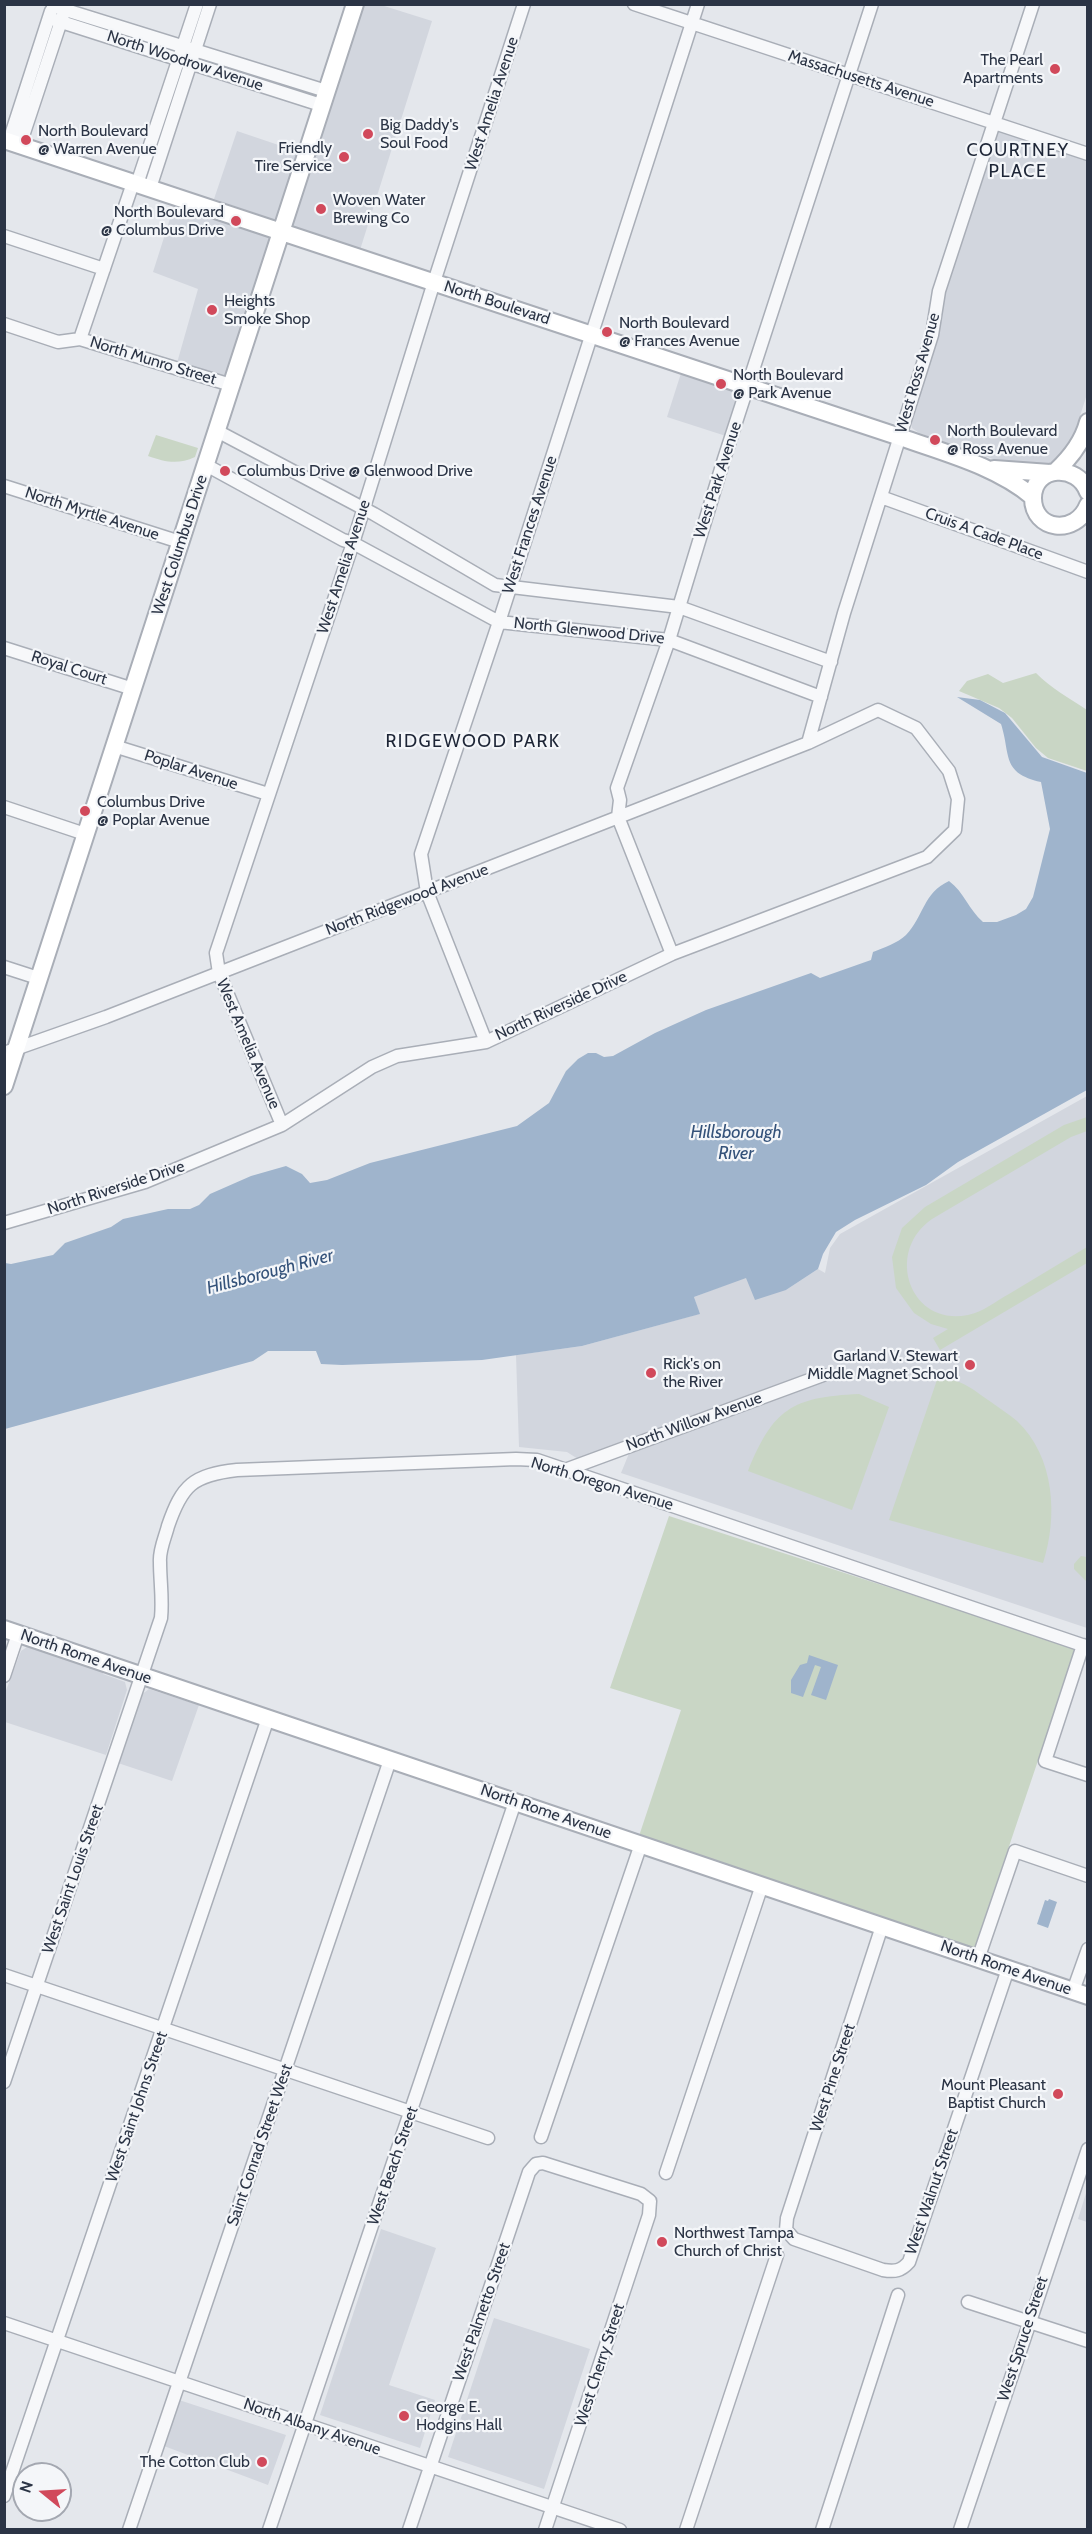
<!DOCTYPE html>
<html>
<head>
<meta charset="utf-8">
<style>
	body { margin:0 }
	#map { position:relative; width:1092px; height:2534px; overflow:hidden; background:#e4e7ec; font-family:Cabin,sans-serif }
	canvas { display:block }
	.frame { position:absolute; inset:0; border:6px solid #2b3445; pointer-events:none }
	.north { position:absolute; left:12px; top:2462px; width:60px; height:60px; box-sizing:border-box; background:#f4f6f9; border:2px solid #a4a8b1; border-radius:50%; rotate:288deg; font-size:16px; font-weight:700; line-height:24px; text-align:center; color:#2b3445 }
	.north::after { content:''; display:block; margin:auto; width:21px; height:27px; background:#d1495b; clip-path:polygon(50% 0,100% 100%,50% 72%,0 100%) }
</style>
</head>
<body>
<div id="map">
<canvas width="1092" height="2534"></canvas>
<div class="frame"></div>
<div class="north">N</div>
</div>
<script>
const g = document.querySelector('canvas').getContext('2d');
g.lineJoin = 'round';
function fillPath(path, color) { g.fillStyle = color; g.fill(path, 'evenodd'); }
function strokePath(path, color, width, dash) { g.strokeStyle = color; g.lineWidth = width; g.lineCap = dash ? 'butt' : 'round'; g.setLineDash(dash || []); g.stroke(path); }
function write(font, color, halo, rows, align = 'center') {
  g.font = font + ' Cabin,sans-serif'; g.lineWidth = 4.5; g.setLineDash([]); g.textBaseline = 'middle'; g.strokeStyle = halo; g.fillStyle = color; for (const [text, x, y, turn = 0] of rows) {
    g.save(); g.translate(x, y); g.rotate((+turn || 0) * Math.PI / 180); g.textAlign = isNaN(turn) ? turn : align; if (halo) g.strokeText(text, 0, 0); g.fillText(text, 0, 0); g.restore();
  }
}
fillPath(new Path2D(`
	M362,5H381L432,21L360,250L214,199L237,131L311,156Z
	M1005,131L1087,159V394L1071,444L1063,456L1050,464L1038,467L1010,465L919,433L912,428L910,420L940,305L992,137L998,132Z
	M175,203L273,235L227,378L177,363L198,289L153,272Z
	M683,367L745,387L729,437L667,417Z
	M1087,1096V1628L621,1473L630,1451L700,1414L578,1459L567,1452L519,1447L516,1355L582,1346L699,1314L694,1297L746,1277L786,1290L818,1269L825,1273L830,1248L840,1234Z
	M27,1647L104,1670L103,1674L125,1682L127,1690L106,1755L5,1722V1693L21,1651Z
	M149,1689L199,1705L172,1781L118,1763L141,1695Z
	M1087,2190V2222L1078,2219Z
	M381,2229L436,2248L389,2385L435,2400L420,2448L320,2415Z
	M494,2318L590,2349L544,2489L448,2457Z
	M179,2400L286,2435L268,2485L164,2446Z`), '#d2d6de');
fillPath(new Path2D(`
	M156,435L198,448L195,457C178,465 165,462 148,456Z
	M1036,673C1051,688 1069,698 1087,710V771L1048,758L1036,748L1012,718L999,708L959,691L967,681L988,674L1003,683Z
	M1087,1117V1131L1071,1137L932,1219C884,1252 910,1327 968,1315C983,1312 996,1301 1009,1294C1035,1278 1061,1263 1087,1247V1263L940,1350L933,1338L948,1329L931,1324L914,1313L896,1288L892,1257L902,1228L925,1207L1064,1125Z
	M938,1377C965,1381 969,1387 991,1402C999,1408 1009,1414 1017,1421C1055,1457 1058,1517 1043,1563L889,1520Z
	M859,1394L889,1407L852,1510L748,1471C773,1409 792,1397 859,1394Z
	M669,1516L1076,1648L974,1950L639,1836L681,1710L610,1688Z
	M1081,1556L1087,1557V1582L1074,1569V1564Z`), '#c9d6c5');
fillPath(new Path2D(`
	M957,697L980,700L1005,713L1042,757L1087,773V1090L958,1162L926,1185L855,1220L836,1232L823,1254L818,1269L786,1290L755,1300L746,1278L694,1297L700,1314L582,1346L482,1360L342,1365L321,1364L316,1351H268L253,1361L5,1429V1263L11,1264L53,1255L65,1243L111,1227L123,1219L168,1209H190L199,1205L210,1194L251,1176L286,1166L302,1174L310,1183L327,1180L370,1163L517,1126L549,1103L566,1071L578,1059L588,1053H596L604,1057L613,1056L655,1033L706,1010L811,973L820,978L871,960L873,952C883,948 898,943 906,935C924,916 923,893 949,881C964,892 969,910 983,922H997L1016,915L1026,909L1033,897L1050,829L1041,782C1001,773 1011,755 1001,724Z
	M809,1655L838,1665L826,1700L811,1695L821,1667L815,1665L803,1697L791,1693V1680L800,1665L807,1663Z
	M1049,1899L1057,1902L1048,1928L1037,1924L1045,1900L1048,1901Z`), '#9fb4cc');
const street = new Path2D(`
	M634,4L1088,154
	M53,6L326,91
	M49,18L321,105
	M9,141L51,11
	M20,145L63,15
	M137,184L197,4
	M150,188L210,4
	M4,236L104,269
	M4,324L58,342L80,339L231,385
	M80,339L133,183
	M217,431L374,514L495,585L679,607L831,662
	M206,465L343,540L353,543L499,622L669,640L821,697
	M4,486L180,542
	M881,497L1088,572
	M4,648L133,689
	M808,743L844,613L932,335L939,291L1033,4
	M114,746L268,794
	M4,807L85,834
	M672,954L618,817L620,800L617,788L669,640L724,459L872,4
	M4,967L38,978
	M486,1042L427,892L421,854L499,622L698,4
	M4,1053L106,1017L442,886L808,743L878,710L916,728L949,771L958,799L955,830L927,857L672,954L486,1042L397,1056L372,1067L282,1125L145,1182L4,1223
	M282,1125L219,973L216,953L353,543L434,282L524,4
	M565,1470L823,1375
	M1083,1645L1045,1761L1088,1775
	M4,1676L18,1634
	M882,1926L787,2218L786,2230L794,2239L883,2270C895,2272 901,2271 909,2262L1008,1969
	M978,1959L1015,1851L1088,1876
	M4,1975L488,2138
	M1073,1991L1088,1949
	M4,2082L161,1618C163,1599 160,1581 160,1562C159,1550 165,1538 168,1526C182,1485 193,1475 237,1470L516,1459L537,1460L1088,1647
	M541,2137L641,1844
	M666,2173L762,1885
	M968,2302L1088,2341
	M4,2323L620,2530
	M4,2496L268,1718
	M129,2530L390,1760
	M269,2530L515,1802
	M409,2530L529,2172L536,2164L543,2163L641,2194L650,2201L649,2215L545,2530
	M686,2530L777,2255
	M822,2530L898,2295
	M960,2530L1088,2149`);
const secondary = new Path2D(`
	M4,140L900,437C945,453 996,466 1033,497
	M994,469L1050,473
	M1056,471C1070,458 1083,441 1088,422
	M1088,492C1078,463 1033,465 1033,498C1033,531 1076,536 1088,505
	M4,1086L355,4
	M4,1629L1088,1996`);
strokePath(street, '#a9aeb7', 15);
strokePath(secondary, '#a9aeb7', 20);
strokePath(street, '#f7f8fa', 12);
strokePath(secondary, '#fff', 16);
for (const [x, y, r, color] of [
	[1055,69,6,"#d1495b"],
	[368,134,6,"#d1495b"],
	[26,140,6,"#d1495b"],
	[344,157,6,"#d1495b"],
	[321,209,6,"#d1495b"],
	[236,221,6,"#d1495b"],
	[212,310,6,"#d1495b"],
	[607,332,6,"#d1495b"],
	[721,384,6,"#d1495b"],
	[935,440,6,"#d1495b"],
	[225,471,6,"#d1495b"],
	[85,811,6,"#d1495b"],
	[970,1365,6,"#d1495b"],
	[651,1373,6,"#d1495b"],
	[1058,2094,6,"#d1495b"],
	[662,2242,6,"#d1495b"],
	[404,2416,6,"#d1495b"],
	[262,2462,6,"#d1495b"]
]) { const dot = new Path2D(); dot.arc(x, y, r, 0, 2 * Math.PI); g.fillStyle = color; g.fill(dot); strokePath(dot, '#f4f6f9', 2); }
write('16px', '#2b3445', '#f4f6f9', [
	["The Pearl",1043,60,"right"],
	["Apartments",1043,78,"right"],
	["Big Daddy's",380,125],
	["Soul Food",380,143],
	["North Boulevard",38,131],
	["@ Warren Avenue",38,149],
	["Friendly",332,148,"right"],
	["Tire Service",332,166,"right"],
	["Woven Water",333,200],
	["Brewing Co",333,218],
	["North Boulevard",224,212,"right"],
	["@ Columbus Drive",224,230,"right"],
	["Heights",224,301],
	["Smoke Shop",224,319],
	["North Boulevard",619,323],
	["@ Frances Avenue",619,341],
	["North Boulevard",733,375],
	["@ Park Avenue",733,393],
	["North Boulevard",947,431],
	["@ Ross Avenue",947,449],
	["Columbus Drive @ Glenwood Drive",237,471],
	["Columbus Drive",97,802],
	["@ Poplar Avenue",97,820],
	["Garland V. Stewart",958,1356,"right"],
	["Middle Magnet School",958,1374,"right"],
	["Rick's on",663,1364],
	["the River",663,1382],
	["Mount Pleasant",1046,2085,"right"],
	["Baptist Church",1046,2103,"right"],
	["Northwest Tampa",674,2233],
	["Church of Christ",674,2251],
	["George E.",416,2407],
	["Hodgins Hall",416,2425],
	["The Cotton Club",250,2462,"right"]
], 'left');
write('16px', '#2b3445', '#f4f6f9', [
	["North Woodrow Avenue",185,61,18],
	["Massachusetts Avenue",861,79,18],
	["West Amelia Avenue",492,104,-72],
	["North Boulevard",497,303,18],
	["North Munro Street",153,361,17],
	["West Ross Avenue",918,373,-74],
	["West Park Avenue",718,480,-72],
	["North Myrtle Avenue",92,514,18],
	["West Frances Avenue",530,525,-72],
	["Cruis A Cade Place",984,534,20],
	["West Columbus Drive",180,545,-72],
	["West Amelia Avenue",344,567,-72],
	["North Glenwood Drive",589,631,6],
	["Royal Court",69,668,18],
	["Poplar Avenue",191,770,18],
	["North Ridgewood Avenue",407,900,-21],
	["North Riverside Drive",561,1006,-25],
	["West Amelia Avenue",248,1044,67],
	["North Riverside Drive",116,1188,-18],
	["North Willow Avenue",694,1422,-20],
	["North Oregon Avenue",602,1484,17],
	["North Rome Avenue",86,1657,19],
	["North Rome Avenue",546,1812,19],
	["West Saint Louis Street",73,1879,-71],
	["North Rome Avenue",1006,1968,19],
	["West Pine Street",833,2078,-72],
	["West Saint Johns Street",137,2107,-71],
	["Saint Conrad Street West",260,2145,-71],
	["West Beach Street",393,2166,-71],
	["West Walnut Street",932,2192,-71],
	["West Palmetto Street",482,2312,-71],
	["West Spruce Street",1023,2339,-72],
	["West Cherry Street",600,2365,-72],
	["North Albany Avenue",312,2427,19]
]);
g.letterSpacing = '1.5px';
write('18px', '#1d2536', '#f4f6f9', [
	["COURTNEY",1018,151],
	["PLACE",1018,172],
	["RIDGEWOOD PARK",473,742]
]);
g.letterSpacing = '0px';
write('italic 18px', '#34527a', '#f4f6f9', [
	["Hillsborough",736,1133],
	["River",736,1154],
	["Hillsborough River",270,1272,-15]
]);
</script>
</body>
</html>
